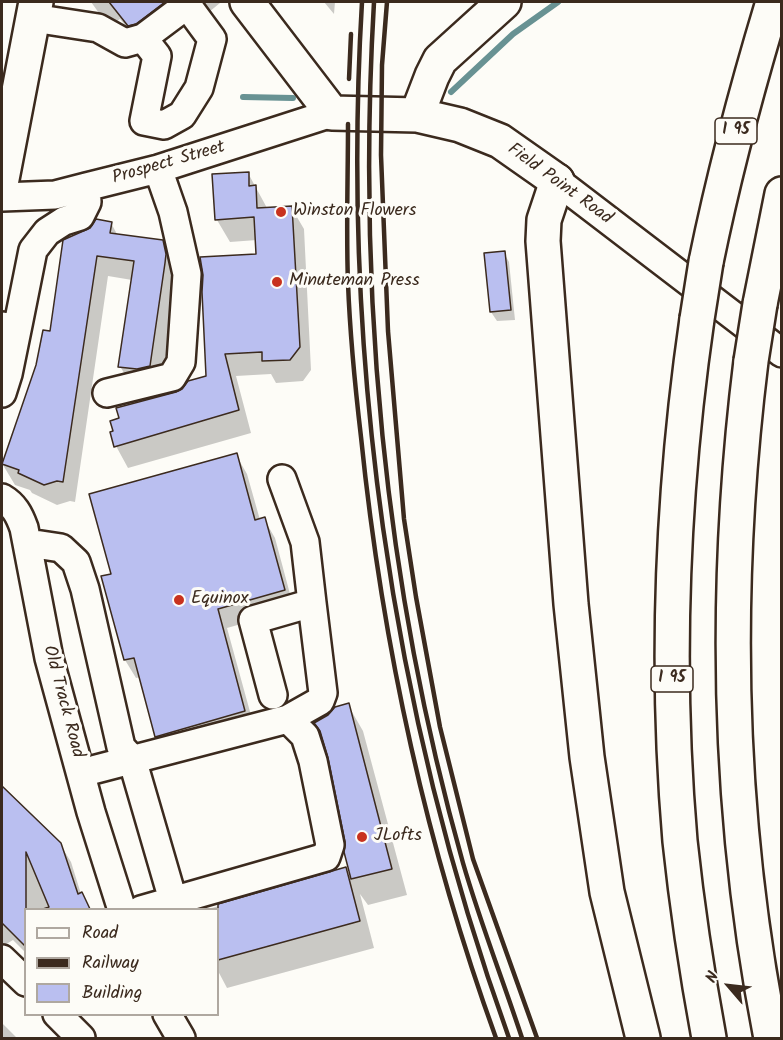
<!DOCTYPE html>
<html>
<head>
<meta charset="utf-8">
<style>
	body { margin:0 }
	#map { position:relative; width:783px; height:1040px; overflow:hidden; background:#fdfcf7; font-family:Kalam,sans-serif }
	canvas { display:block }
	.frame { position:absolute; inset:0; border:3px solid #3b2a1e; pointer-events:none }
	.legend { position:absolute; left:24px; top:908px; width:195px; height:108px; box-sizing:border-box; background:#fdfcf7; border:2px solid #afa8a0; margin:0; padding:8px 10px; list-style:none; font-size:18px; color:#3b2a1e }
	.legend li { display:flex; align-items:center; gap:12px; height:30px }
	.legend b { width:30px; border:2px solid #afa8a0 }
	.north { position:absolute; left:699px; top:956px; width:60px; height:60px; -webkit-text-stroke:4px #fdfcf7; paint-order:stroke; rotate:298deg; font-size:16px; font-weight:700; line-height:24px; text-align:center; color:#3b2a1e }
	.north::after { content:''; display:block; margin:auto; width:21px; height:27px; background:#3b2a1e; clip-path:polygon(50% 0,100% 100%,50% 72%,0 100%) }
</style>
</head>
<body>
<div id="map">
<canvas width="783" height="1040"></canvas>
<div class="frame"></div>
<ul class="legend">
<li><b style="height:8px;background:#fdfcf7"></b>Road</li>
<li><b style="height:8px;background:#3b2a1e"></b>Railway</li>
<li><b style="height:16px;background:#babff0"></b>Building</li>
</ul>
<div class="north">N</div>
</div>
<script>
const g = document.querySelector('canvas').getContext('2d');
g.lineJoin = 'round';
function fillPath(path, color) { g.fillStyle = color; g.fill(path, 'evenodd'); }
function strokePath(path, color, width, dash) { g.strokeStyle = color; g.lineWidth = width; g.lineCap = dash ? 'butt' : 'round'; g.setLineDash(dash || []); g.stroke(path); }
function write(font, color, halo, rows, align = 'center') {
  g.font = font + ' Kalam,sans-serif'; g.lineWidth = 6; g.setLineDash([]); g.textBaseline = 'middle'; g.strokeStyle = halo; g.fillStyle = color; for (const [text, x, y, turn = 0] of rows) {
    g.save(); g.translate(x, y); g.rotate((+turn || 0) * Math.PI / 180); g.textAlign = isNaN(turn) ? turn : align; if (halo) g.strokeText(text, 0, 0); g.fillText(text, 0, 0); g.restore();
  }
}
fillPath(new Path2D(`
	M91,2H218L220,3L209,12L199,4L140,44L120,19L109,27Z
	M324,2H335L334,14Z
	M248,173L267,208L291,207L304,229L311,370L303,381L276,383L271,374L236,376L251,433L128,468L116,446L176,394L208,377L258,256L257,240L230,242L217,220L213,176Z
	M111,223L118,236L162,242L174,263L177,285L161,387H132L120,366L132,280L108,276L75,502L70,501L57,505L32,493L30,490L15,485L3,465L51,332Z
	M504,253L509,262L515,320L497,321L491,312L485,254Z
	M236,455L247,474L260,520L264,519L275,538L294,609L227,628L255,730L168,755L157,737L141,677L136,678L125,660L113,575Z
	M348,705L363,731L407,895L368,905L360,894L374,948L227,988L218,971V910H205L345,869L353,880L346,852L347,842L330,758L323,735Z
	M2,788L60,844L71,862L81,894L91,910H26V953L13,940L3,946L2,945Z
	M2,1023L17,1038H2Z`), '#0003');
strokePath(new Path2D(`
	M451,92L513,34L558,2
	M243,97L293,98`), '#689293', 6);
const building = new Path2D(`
	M109,2H165L136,24L128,26Z
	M249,172V186L256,185L257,208L292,206L300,347L290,360L262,361V352L225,354L239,410L114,447L110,432L113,431L110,421L119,418L116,408L176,392L182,389L188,381L206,376L202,292L203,275L200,257L256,254L254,217L215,220L212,174Z
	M96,219L112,222L110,233L163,240L166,254L165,263L150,366L137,369L118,367L134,261L97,256L63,482L57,481L44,485L18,473L19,470L2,464L36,365L43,330L50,331L63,240L90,228Z
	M505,251L511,310L490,312L484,253Z
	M237,453L255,520L265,517L285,590L218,609L245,711L155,737L134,658L124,660L101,576L111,574L89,494Z
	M349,703L392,869L351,879L344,852L345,842L328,758L320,731L314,723L328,715L335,707Z
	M2,786L61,843L78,894L82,892L90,909H43L49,907L26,852V947L2,923Z
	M346,867L360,921L218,960V904Z`);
fillPath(building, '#babff0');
strokePath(building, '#3b2a1e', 1.5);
const minor = new Path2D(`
	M33,18L98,28L125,43L143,38L187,5L212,39L199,88L182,115L164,125L144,121L157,56L143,38
	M557,181L782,353
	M2,197L55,195L86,187L158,169L332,113
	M2,326L12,328L18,325L33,250L47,232L64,221L80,216L87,202L86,187
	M2,393L8,374L18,325
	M107,393L172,377L181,362L187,274L173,212L158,169
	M282,479L305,542L312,603
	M2,498C14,505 19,514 24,528L49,658L91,812L122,910
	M28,543L61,548L76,562L85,589L121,747L132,759L173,900
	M81,773L288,719L320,701L323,693L312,603L253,620L273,695
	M141,910L326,857L330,845L313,761L305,736L288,719
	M2,959L26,982
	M57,1014L81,1038
	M167,1014L181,1038`);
const major = new Path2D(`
	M247,2L332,113L417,115L460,125L500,141L557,181
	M417,115L432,76L440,60L504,2
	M2,179L36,2`);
const highway = new Path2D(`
	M557,181L544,220L543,241L571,604L587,757L607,892L643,1038
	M706,262C724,174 747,88 773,2
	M760,304L782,194
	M697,319C672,492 665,667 680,841C687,907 697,973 709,1038
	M751,361C723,587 727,814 771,1038`);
strokePath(minor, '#3b2a1e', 32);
strokePath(major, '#3b2a1e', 38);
strokePath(highway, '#3b2a1e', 38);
strokePath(minor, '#fdfcf7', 27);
strokePath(major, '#fdfcf7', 33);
strokePath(highway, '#fdfcf7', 33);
strokePath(new Path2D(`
	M362,2C341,352 390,708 509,1038
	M374,2C357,291 384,583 463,863C480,922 503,980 522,1038
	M387,2L382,65L381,155L388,331L404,519L416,597L440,727L473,859L537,1038
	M349,79L351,34
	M348,124C348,177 346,231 348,283C350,335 355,386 361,437C382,642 426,845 496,1038`), '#3b2a1e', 4.5);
const highwayBridge = new Path2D(`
	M697,319L706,262
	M751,361L760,304`);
strokePath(highwayBridge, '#3b2a1e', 38, []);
strokePath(highwayBridge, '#fdfcf7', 33);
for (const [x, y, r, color] of [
	[281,212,6,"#c8321e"],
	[277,282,6,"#c8321e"],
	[179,600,6,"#c8321e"],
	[362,837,6,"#c8321e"]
]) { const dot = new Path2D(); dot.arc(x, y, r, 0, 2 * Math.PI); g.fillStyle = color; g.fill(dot); strokePath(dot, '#fdfcf7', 2); }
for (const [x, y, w] of [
	[736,131,42],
	[672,679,42]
]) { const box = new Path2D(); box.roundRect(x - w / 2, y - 13, w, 26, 4.5); g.fillStyle = '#fdfcf7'; g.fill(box); strokePath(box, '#3b2a1e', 1.5); }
write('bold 16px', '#3b2a1e', null, [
	["I 95",736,131],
	["I 95",672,679]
]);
write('18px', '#3b2a1e', '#fdfcf7', [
	["Prospect Street",169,164,-16],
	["Field Point Road",559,185,36],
	["Old Track Road",62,702,75]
]);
write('18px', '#3b2a1e', '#fdfcf7', [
	["Winston Flowers",293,212],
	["Minuteman Press",289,282],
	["Equinox",191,600],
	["JLofts",374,837]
], 'left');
</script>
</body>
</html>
